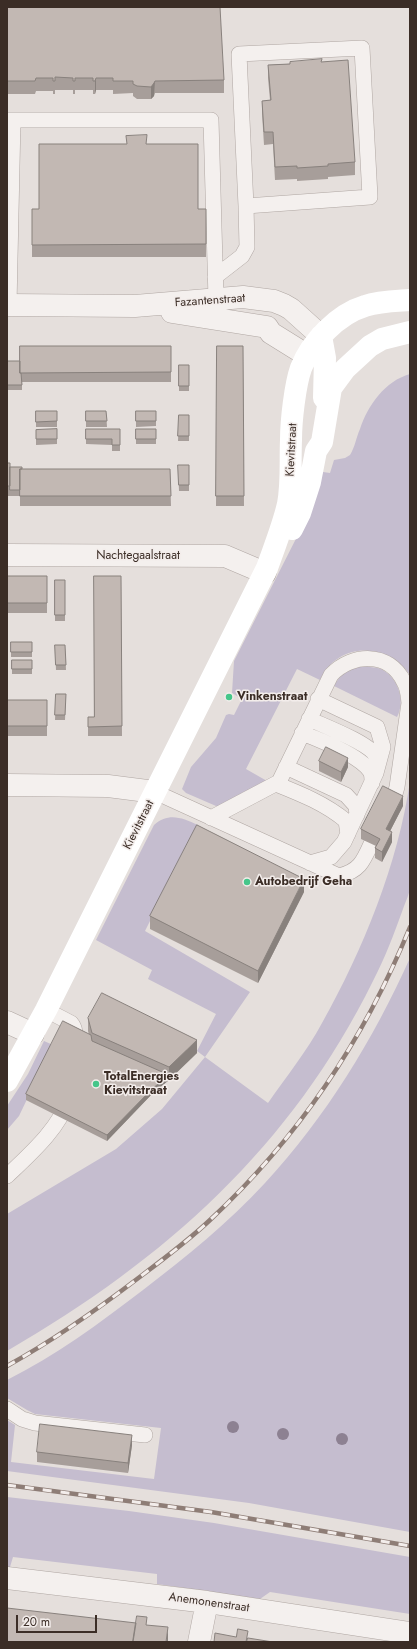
<!DOCTYPE html>
<html>
<head>
<meta charset="utf-8">
<style>
	body { margin:0 }
	#map { position:relative; width:417px; height:1649px; overflow:hidden; background:#e5dfdc; font-family:Jost,sans-serif }
	canvas { display:block }
	.frame { position:absolute; inset:0; border:8px solid #3b2d26; pointer-events:none }
	.scale { position:absolute; left:16px; top:1615px; width:81px; height:18px; box-sizing:border-box; border:2px solid #3b2d26; border-top:0; padding-left:5px; font-size:12px; line-height:14px; white-space:nowrap; color:#3b2d26; -webkit-text-stroke:3px #f3edeb; paint-order:stroke }
</style>
</head>
<body>
<div id="map">
<canvas width="417" height="1649"></canvas>
<div class="frame"></div>
<div class="scale">20 m</div>
</div>
<script>
const g = document.querySelector('canvas').getContext('2d');
g.lineJoin = 'round';
function fillPath(path, color) { g.fillStyle = color; g.fill(path, 'evenodd'); }
function strokePath(path, color, width, dash) { g.strokeStyle = color; g.lineWidth = width; g.lineCap = dash ? 'butt' : 'round'; g.setLineDash(dash || []); g.stroke(path); }
function write(font, color, halo, rows, align = 'center') {
  g.font = font + ' Jost,sans-serif'; g.lineWidth = 3; g.setLineDash([]); g.textBaseline = 'middle'; g.strokeStyle = halo; g.fillStyle = color; for (const [text, x, y, turn = 0] of rows) {
    g.save(); g.translate(x, y); g.rotate((+turn || 0) * Math.PI / 180); g.textAlign = isNaN(turn) ? turn : align; if (halo) g.strokeText(text, 0, 0); g.fillText(text, 0, 0); g.restore();
  }
}
fillPath(new Path2D(`
	M410,374V675C387,642 338,641 320,680L297,669L246,769L267,781L223,809L186,793L182,789L191,767L216,738L226,715L229,714L234,715L242,699L232,693L234,661L307,517L323,472L330,473L334,460L345,458L350,455C355,447 356,438 360,429C368,405 385,381 410,374Z
	M362,666C369,667 375,667 381,669C398,677 406,701 397,717L334,686C340,674 349,669 362,666Z
	M410,781C410,806 410,830 410,855C410,866 411,877 410,888C409,895 405,903 403,909C394,934 385,958 373,981C291,1147 166,1259 7,1351V1214L116,1149L162,1109L205,1057L197,1051L216,1014L148,979L152,970L96,940L154,825C169,812 182,818 198,825L145,931L250,992L205,1057L268,1103C286,1077 307,1051 322,1023C363,950 398,864 410,781Z
	M410,958V1532L249,1503L7,1471V1420L15,1425L11,1462L154,1479L161,1428L35,1414L27,1410L7,1398V1380C55,1356 100,1323 143,1290C186,1257 228,1223 265,1183C326,1117 373,1040 410,958Z
	M44,1041L53,1045L19,1116L7,1130V1106L28,1074Z
	M7,1497L129,1511L214,1523L410,1557V1614L270,1592L260,1599L157,1584V1574L13,1557L10,1567H7Z`), '#c5bdcf');
const lane = new Path2D(`
	M7,120H13L9,305
	M13,120H211L216,299
	M215,277L242,256L247,247L246,206L239,54L362,48L370,197L246,206
	M309,719C324,726 369,743 376,756C377,759 377,762 378,765
	M302,733C320,740 359,755 370,771C372,774 372,779 372,783
	M286,767L346,795L356,806L357,815
	M276,784C301,794 326,804 346,821L348,834
	M155,792L339,876C359,871 363,862 371,844
	M211,818L279,782L331,675C352,653 389,651 404,682C408,688 408,695 409,703L397,787L393,801
	M310,863L331,857L344,842L376,773L383,747L377,727L318,699
	M46,1010L71,1023C77,1030 75,1039 75,1047
	M7,1176C29,1155 60,1128 69,1098
	M7,1409L22,1419L35,1423L145,1435`);
const street = new Path2D(`
	M7,305L135,306L243,297L274,301L284,305L291,309L321,336
	M172,312L267,327L271,333L308,356
	M7,555L225,556L265,573
	M7,785L108,786L155,792
	M7,1022L33,1034
	M7,1578L207,1602L410,1633
	M199,1642L207,1602`);
strokePath(lane, '#afa6a2', 16);
strokePath(street, '#afa6a2', 23);
strokePath(lane, '#f4f0ee', 15);
strokePath(street, '#f4f0ee', 22);
strokePath(new Path2D(`
	M321,336L325,358L324,398
	M292,529L300,513L310,482L316,451L322,442L331,388L345,369L370,346L382,339L410,332
	M7,1081L46,1010L267,568C274,548 283,526 288,504C292,483 290,462 291,440C291,421 295,385 301,368C311,342 338,314 365,306C379,301 395,301 410,300`), '#fff', 22);
const rail = new Path2D(`
	M7,1366C54,1340 98,1309 141,1276C165,1258 189,1240 210,1220C298,1138 365,1038 410,927
	M7,1485L211,1512L410,1546`);
strokePath(rail, '#8e7d76', 4.5);
strokePath(rail, '#f3edeb', 3, [9]);
g.fillStyle = '#8d8192';
for (const [x, y] of [
	[233,1427],
	[283,1434],
	[342,1439]
]) { g.beginPath(); g.arc(x, y, 6, 0, 2 * Math.PI); g.fill(); }
fillPath(new Path2D(`
	M7,7L224,80V93H155L154,96L151,99H137L133,96V93L113,94V90H96L95,94H93V90H75V94H73V90H55V94H53V91H36L35,94H7Z
	M322,62L355,162V175L328,177V179L297,181V179L275,180L273,144L264,145L262,113V101L270,100L268,78V65Z
	M147,144L198,209H206V257H32V209H39Z
	M171,346V382H22V390H7V361H20Z
	M217,346H243L244,506H216Z
	M179,365H189V391H179Z
	M36,411H57V427H36Z
	M86,411H106L107,427H86Z
	M136,411H156V426L136,427Z
	M179,415H189V441H178Z
	M57,429V444L36,445V430Z
	M86,429H120V451H112V445L86,444Z
	M136,429H156V444H136Z
	M7,463L10,467L22,469H170L171,506H20V496H7Z
	M178,465H189V491H179Z
	M7,576H47V613H7Z
	M121,576L122,736H88V717H94Z
	M55,580H65V621H55Z
	M11,642H32V657H11Z
	M55,645H65L66,670H56Z
	M12,660H32V674H12Z
	M56,694H66L65,720H55Z
	M7,700H47V736H7Z
	M319,761L348,767L341,782L319,771Z
	M403,806L390,831L392,842L382,862L375,858V848L376,846L361,839V829Z
	M304,892L258,983L150,929V916Z
	M88,1018L197,1053L169,1080L152,1094L107,1141L26,1100V1094L89,1035L88,1031Z
	M132,1445L128,1473L37,1462V1452Z`), '#a79e9a');
fillPath(new Path2D(`
	M96,78V90L95,94V81Z
	M155,81L154,96L151,99V87Z
	M348,758V767L341,782V772Z
	M403,796V806L386,839V829Z
	M392,832V842L382,862V852Z
	M304,879V892L258,983V971Z
	M197,1040V1053L169,1080L152,1094L107,1141V1135L152,1089L169,1075V1067Z
	M132,1435V1445L128,1473V1463Z
	M168,1627V1642H166Z`), '#88817d');
const building = new Path2D(`
	M7,7H220L224,80L155,81L154,83L151,87L137,86L133,84V81H113V78H96L95,81H93V78H75V81H73V78L55,77V81H53V78H36L35,81H7Z
	M322,59L321,62L348,60L355,162L328,164V166L297,168V166L275,167L273,132H264L262,101L271,100L268,65L290,64V62Z
	M147,135L146,144H198V209H206V244L32,245V209H39V144H127L126,136Z
	M20,346H171V372L20,373Z
	M217,346H243L244,496H216Z
	M7,361H20V373H21L22,385H7Z
	M179,365H189V386H179Z
	M36,411H57V421L36,422Z
	M86,411H106L107,421H86Z
	M136,411H156V421H136Z
	M179,415H189V436H178Z
	M57,429V439H36V430Z
	M86,429H120V445H112V439H86Z
	M136,429H156V439H136Z
	M7,463H10V486H7Z
	M178,465H189V485H179Z
	M10,467H22V469H20V490H10Z
	M20,469H170L171,496H20Z
	M7,576H47V603H7Z
	M94,576H121L122,726L88,727V717H94Z
	M55,580H65V615H55Z
	M11,642H32V652H11Z
	M55,645H65L66,665H56Z
	M12,660H32V669H12Z
	M56,694H66L65,715H55Z
	M7,700H47V726H7Z
	M326,747L348,758L341,772L319,761Z
	M383,786L403,796L386,829L392,832L382,852L375,848L380,839L361,829Z
	M197,825L304,879L258,971L150,916Z
	M102,993L197,1040L169,1067L92,1033L88,1018Z
	M63,1021L91,1035L92,1041L169,1075L152,1089L107,1135L26,1094Z
	M40,1424L132,1435L128,1463L37,1452Z
	M7,1608L136,1623L133,1642H7Z
	M137,1616L147,1617L146,1625L168,1627L166,1642H133Z
	M238,1629L248,1631L246,1642H214L215,1633L236,1637Z
	M248,1638L273,1642H247Z`);
fillPath(building, '#c2b8b3');
strokePath(building, '#88817d', 1);
for (const [x, y, r, color] of [
	[229,697,4,"#45c68a"],
	[247,882,4,"#45c68a"],
	[96,1084,4,"#45c68a"]
]) { const dot = new Path2D(); dot.arc(x, y, r, 0, 2 * Math.PI); g.fillStyle = color; g.fill(dot); strokePath(dot, '#f3edeb', 1.5); }
write('12px', '#3b2d26', '#f3edeb', [
	["Fazantenstraat",210,301,-4],
	["Kievitstraat",292,450,-87],
	["Nachtegaalstraat",138,556],
	["Kievitstraat",139,825,-63],
	["Anemonenstraat",209,1603,8]
]);
write('bold 12px', '#3b2d26', '#f3edeb', [
	["Vinkenstraat",237,697],
	["Autobedrijf Geha",255,882],
	["TotalEnergies",104,1077],
	["Kievitstraat",104,1091]
], 'left');
</script>
</body>
</html>
